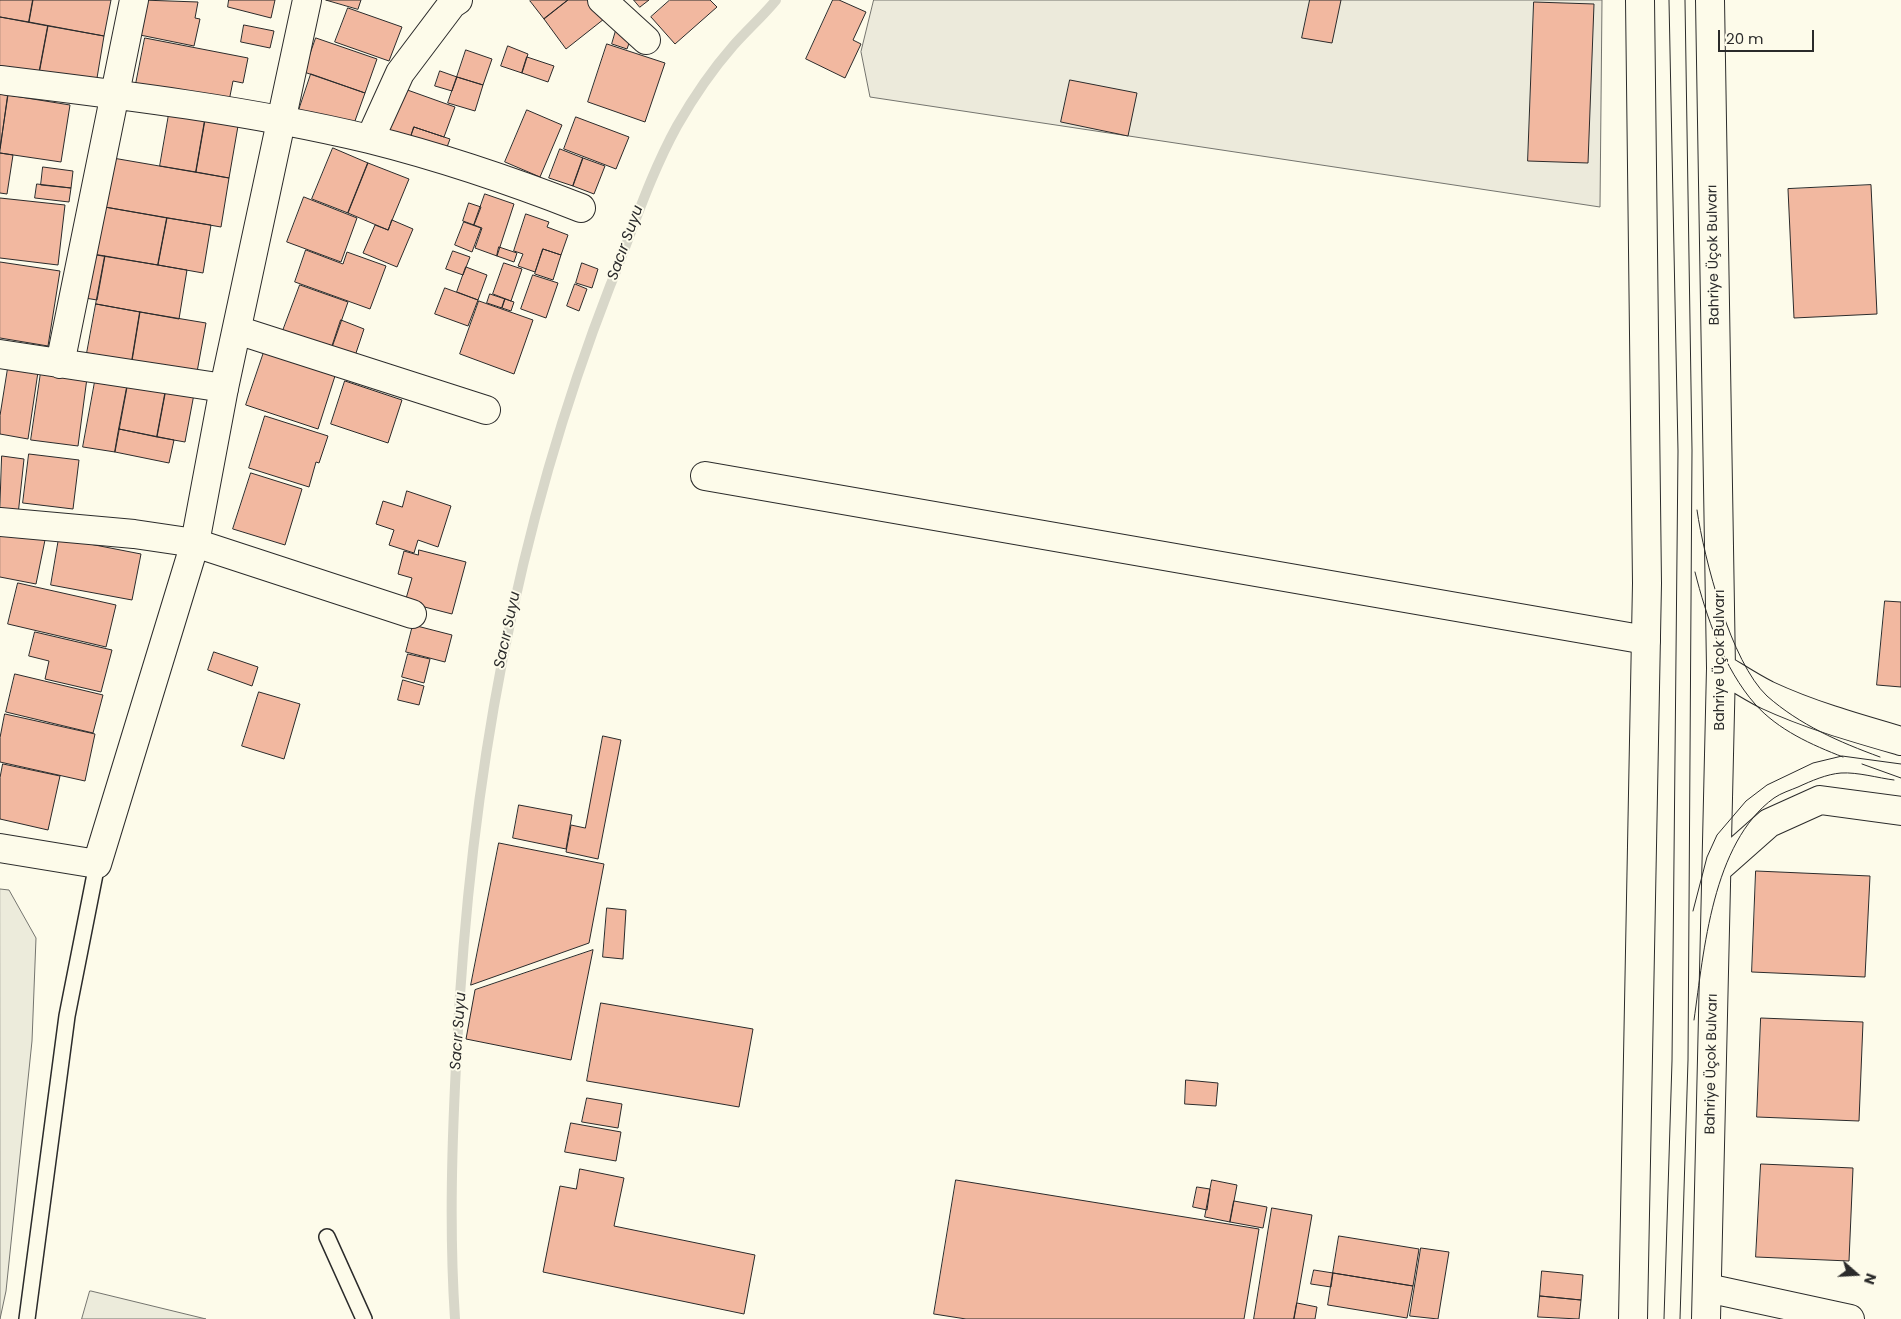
<!DOCTYPE html>
<html>
<head>
<meta charset="utf-8">
<style>
	body { margin:0 }
	#map { position:relative; width:1901px; height:1319px; overflow:hidden; background:#fdfbea; font-family:Poppins,sans-serif }
	canvas { display:block }
	.north { position:absolute; left:1831px; top:1249px; width:50px; height:50px; -webkit-text-stroke:4px #fdfbea; paint-order:stroke; rotate:109deg; font-size:14px; font-weight:700; line-height:20px; text-align:center; color:#2b2b2b }
	.north::after { content:''; display:block; margin:auto; width:18px; height:22px; background:#2b2b2b; clip-path:polygon(50% 0,100% 100%,50% 72%,0 100%) }
	.scale { position:absolute; left:1718px; top:30px; width:96px; height:22px; box-sizing:border-box; border:2px solid #2b2b2b; border-top:0; padding-left:6px; font-size:15px; line-height:18px; white-space:nowrap; color:#2b2b2b; -webkit-text-stroke:4px #fdfbea; paint-order:stroke }
</style>
</head>
<body>
<div id="map">
<canvas width="1901" height="1319"></canvas>
<div class="north">N</div>
<div class="scale">20 m</div>
</div>
<script>
const g = document.querySelector('canvas').getContext('2d');
g.lineJoin = 'round';
function fillPath(path, color) { g.fillStyle = color; g.fill(path, 'evenodd'); }
function strokePath(path, color, width, dash) { g.strokeStyle = color; g.lineWidth = width; g.lineCap = dash ? 'butt' : 'round'; g.setLineDash(dash || []); g.stroke(path); }
function write(font, color, halo, rows, align = 'center') {
  g.font = font + ' Poppins,sans-serif'; g.lineWidth = 4; g.setLineDash([]); g.textBaseline = 'middle'; g.strokeStyle = halo; g.fillStyle = color; for (const [text, x, y, turn = 0] of rows) {
    g.save(); g.translate(x, y); g.rotate((+turn || 0) * Math.PI / 180); g.textAlign = isNaN(turn) ? turn : align; if (halo) g.strokeText(text, 0, 0); g.fillText(text, 0, 0); g.restore();
  }
}
const green = new Path2D(`
	M0,889L9,890L36,938L32,1041L6,1291L0,1319Z
	M90,1291H91L206,1319H82Z`);
fillPath(green, '#ecebdb');
strokePath(green, '#74746e', 1);
const parking = new Path2D(`
	M874,0H1602L1600,207L870,97L861,52Z`);
fillPath(parking, '#eceadb');
strokePath(parking, '#74746e', 1);
strokePath(new Path2D(`
	M455,1319C449,1229 452,1138 457,1047C470,784 514,533 610,286C632,232 649,177 677,126C693,98 712,70 733,46C747,30 763,16 776,0`), '#d8d7c9', 10);
const building = new Path2D(`
	M0,0H33L29,22L0,17Z
	M33,0H111L104,36L29,22Z
	M142,0L198,2L195,18L200,19L194,46L135,34Z
	M229,0H275L271,18L228,7Z
	M326,0H361L358,9Z
	M531,0H568L544,19L530,1Z
	M568,0H589L604,19L566,49L544,19Z
	M634,0H649L640,7Z
	M670,0H710L717,7L675,44L651,17Z
	M833,0H839L866,12L853,40L861,44L845,78L806,59Z
	M1310,0H1341L1332,43L1302,38Z
	M1534,2L1594,4L1588,163L1528,161Z
	M348,8L402,27L389,61L335,42Z
	M0,17L48,26L39,74L0,67Z
	M244,25L274,31L270,48L241,42Z
	M48,26L104,36L96,84L39,74Z
	M617,27L633,32L627,49L612,44Z
	M145,38L248,58L243,83L233,81L229,101L134,94Z
	M316,38L377,59L365,93L304,72Z
	M607,44L665,63L645,122L588,102Z
	M508,46L528,54L522,73L501,66Z
	M466,50L492,59L483,85L457,77Z
	M527,57L554,66L548,82L522,73Z
	M440,71L457,77L452,91L435,86Z
	M311,74L365,93L351,132L298,113Z
	M457,77L483,85L475,111L448,103Z
	M1070,80L1137,93L1128,136L1061,122Z
	M399,87L455,107L444,137L414,127L409,141L383,132Z
	M0,94L8,95L0,148Z
	M8,95L70,105L61,162L0,153Z
	M527,110L562,125L540,177L505,162Z
	M169,114L205,120L196,172L160,166Z
	M576,117L629,137L616,169L564,149Z
	M205,120L238,126L229,178L196,172Z
	M414,127L450,139L443,158L408,146Z
	M333,148L368,163L348,213L312,199Z
	M560,149L583,158L573,186L549,178Z
	M0,153L13,155L7,194L0,193Z
	M107,157L229,178L221,227L99,206Z
	M583,158L605,166L594,194L573,186Z
	M368,163L409,179L388,230L348,213Z
	M43,167L73,171L71,188L41,185Z
	M37,184L71,188L69,202L35,198Z
	M1871,185L1877,314L1794,318L1788,189Z
	M485,194L514,204L497,256L475,248L482,228L474,225Z
	M304,197L357,218L341,262L287,242Z
	M0,198L65,205L58,265L0,258Z
	M469,203L481,207L474,225L463,221Z
	M99,206L167,218L158,265L90,254Z
	M526,214L549,222L547,227L568,235L561,255L543,249L535,272L518,266L523,254L514,251Z
	M167,218L211,225L203,273L158,265Z
	M392,220L413,229L397,267L363,253L375,225L388,230Z
	M464,222L481,228L472,252L455,245Z
	M499,247L517,253L514,262L497,256Z
	M543,249L561,255L553,280L535,274Z
	M306,250L343,264L347,252L386,266L370,309L295,282Z
	M453,251L470,257L463,275L446,269Z
	M87,253L105,256L97,300L79,297Z
	M105,256L187,270L179,319L96,304Z
	M0,262L60,271L48,346L0,338Z
	M504,263L522,269L511,301L493,294Z
	M582,263L598,269L592,288L576,283Z
	M466,267L487,275L478,300L457,292Z
	M533,275L558,283L546,318L521,309Z
	M575,284L587,289L579,311L567,306Z
	M300,285L348,302L330,353L281,336Z
	M445,288L478,300L468,326L435,314Z
	M490,294L505,299L502,308L487,303Z
	M505,299L514,302L511,311L502,308Z
	M479,301L533,320L514,374L460,354Z
	M96,304L140,312L132,361L87,353Z
	M140,312L206,323L197,372L132,361Z
	M341,320L364,329L353,362L330,353Z
	M264,352L335,376L318,429L246,405Z
	M8,368L38,372L28,439L0,434V416Z
	M41,372L87,378L78,446L31,440Z
	M96,376L128,382L115,452L83,447Z
	M345,381L402,400L388,443L331,424Z
	M128,382L166,389L157,437L119,429Z
	M166,389L194,394L185,442L157,437Z
	M265,416L328,436L319,463L316,462L309,487L249,468Z
	M119,429L174,440L169,463L115,452Z
	M29,454L79,460L73,509L23,503Z
	M2,456L24,459L18,515L0,513Z
	M251,473L302,489L285,545L233,529Z
	M407,491L451,506L438,547L418,540L414,553L389,545L394,530L376,524L383,501L402,507Z
	M0,531L45,540L36,584L0,577Z
	M59,538L141,554L132,600L51,585Z
	M419,550L466,562L452,614L405,602L412,578L398,574L404,551L418,555Z
	M18,583L116,605L106,647L8,624Z
	M1885,601L1901,602V687L1877,685Z
	M413,625L452,635L445,662L406,652Z
	M35,632L112,650L101,692L45,679L49,661L29,656Z
	M214,652L258,667L252,686L208,670Z
	M408,654L430,659L424,683L402,677Z
	M15,674L103,695L93,733L6,712Z
	M403,680L424,686L419,705L398,700Z
	M259,692L300,704L284,759L242,746Z
	M5,714L95,734L85,781L0,762V738Z
	M603,736L621,740L598,859L566,852L571,825L585,828Z
	M3,764L60,776L48,830L0,819V778Z
	M519,805L572,815L566,849L513,838Z
	M499,843L604,864L589,943L471,985Z
	M1756,871L1870,876L1865,977L1752,972Z
	M607,908L626,910L623,959L603,957Z
	M593,950L571,1060L466,1039L475,990Z
	M601,1003L753,1029L739,1107L587,1081Z
	M1761,1018L1863,1022L1859,1121L1757,1117Z
	M1186,1080L1218,1083L1216,1106L1185,1104Z
	M587,1098L622,1104L618,1128L582,1122Z
	M571,1123L621,1132L616,1161L565,1152Z
	M1761,1164L1853,1168L1849,1261L1756,1257Z
	M580,1169L624,1178L614,1226L755,1255L744,1314L543,1272L560,1186L576,1189Z
	M956,1180L1259,1229L1244,1319H966L934,1314Z
	M1212,1180L1237,1185L1230,1222L1205,1217Z
	M1197,1187L1210,1189L1207,1210L1193,1207Z
	M1234,1201L1267,1207L1263,1228L1230,1222Z
	M1272,1208L1312,1215L1294,1319H1254Z
	M1339,1236L1419,1249L1413,1286L1333,1273Z
	M1421,1248L1449,1252L1438,1319L1410,1316Z
	M1314,1270L1333,1273L1331,1287L1311,1284Z
	M1542,1271L1583,1275L1581,1300L1540,1296Z
	M1333,1273L1413,1286L1407,1318L1328,1305Z
	M1540,1296L1581,1300L1579,1319L1538,1317Z
	M1297,1303L1317,1307L1315,1319H1294Z`);
fillPath(building, '#f2b8a0');
strokePath(building, '#2b2b2b', 1);
const lane = new Path2D(`
	M327,1237L364,1319
	M27,1319L67,1016L97,864`);
const street = new Path2D(`
	M602,0L646,40
	M0,80C123,95 248,110 369,139C441,157 512,181 581,208
	M370,139L400,73L452,4L458,0
	M237,330L486,410
	M0,354L224,388
	M60,364L134,0
	M705,476L1646,640
	M0,522L134,534L195,543L412,614
	M1707,1288L1850,1319`);
const secondary = new Path2D(`
	M1721,668C1736,677 1751,687 1767,695C1810,715 1856,728 1901,741
	M0,848L97,864L195,543L224,388L307,0
	M1717,869L1769,823L1820,800L1901,811
	M1633,1319L1647,583L1640,0
	M1706,1319L1721,668L1710,0`);
strokePath(lane, '#2b2b2b', 18);
strokePath(street, '#2b2b2b', 30);
strokePath(secondary, '#2b2b2b', 30);
strokePath(lane, '#fdfbea', 15);
strokePath(street, '#fdfbea', 28);
strokePath(secondary, '#fdfbea', 28);
strokePath(new Path2D(`
	M1697,510C1704,559 1731,662 1767,696C1800,725 1839,742 1880,757
	M1695,572C1706,616 1724,669 1755,704C1778,730 1812,745 1843,757
	M1862,764L1901,778
	M1693,911L1707,857L1717,835L1746,801L1767,785L1813,763L1842,756L1901,764
	M1694,1020C1704,951 1712,843 1774,798C1781,793 1791,790 1798,787C1811,781 1827,774 1841,773C1858,772 1878,778 1894,780
	M1664,1319L1672,1061L1678,451L1669,0
	M1680,1319L1688,1060L1692,450L1685,0`), '#2b2b2b', 1);
write('14px', '#2b2b2b', '#fdfbea', [
	["Bahriye Üçok Bulvarı",1714,255,-91],
	["Bahriye Üçok Bulvarı",1720,660,-90],
	["Bahriye Üçok Bulvarı",1712,1064,-89]
]);
write('italic 15px', '#2b2b2b', '#fdfbea', [
	["Sacır Suyu",626,243,-70],
	["Sacır Suyu",508,630,-78],
	["Sacır Suyu",459,1031,-86]
]);
</script>
</body>
</html>
